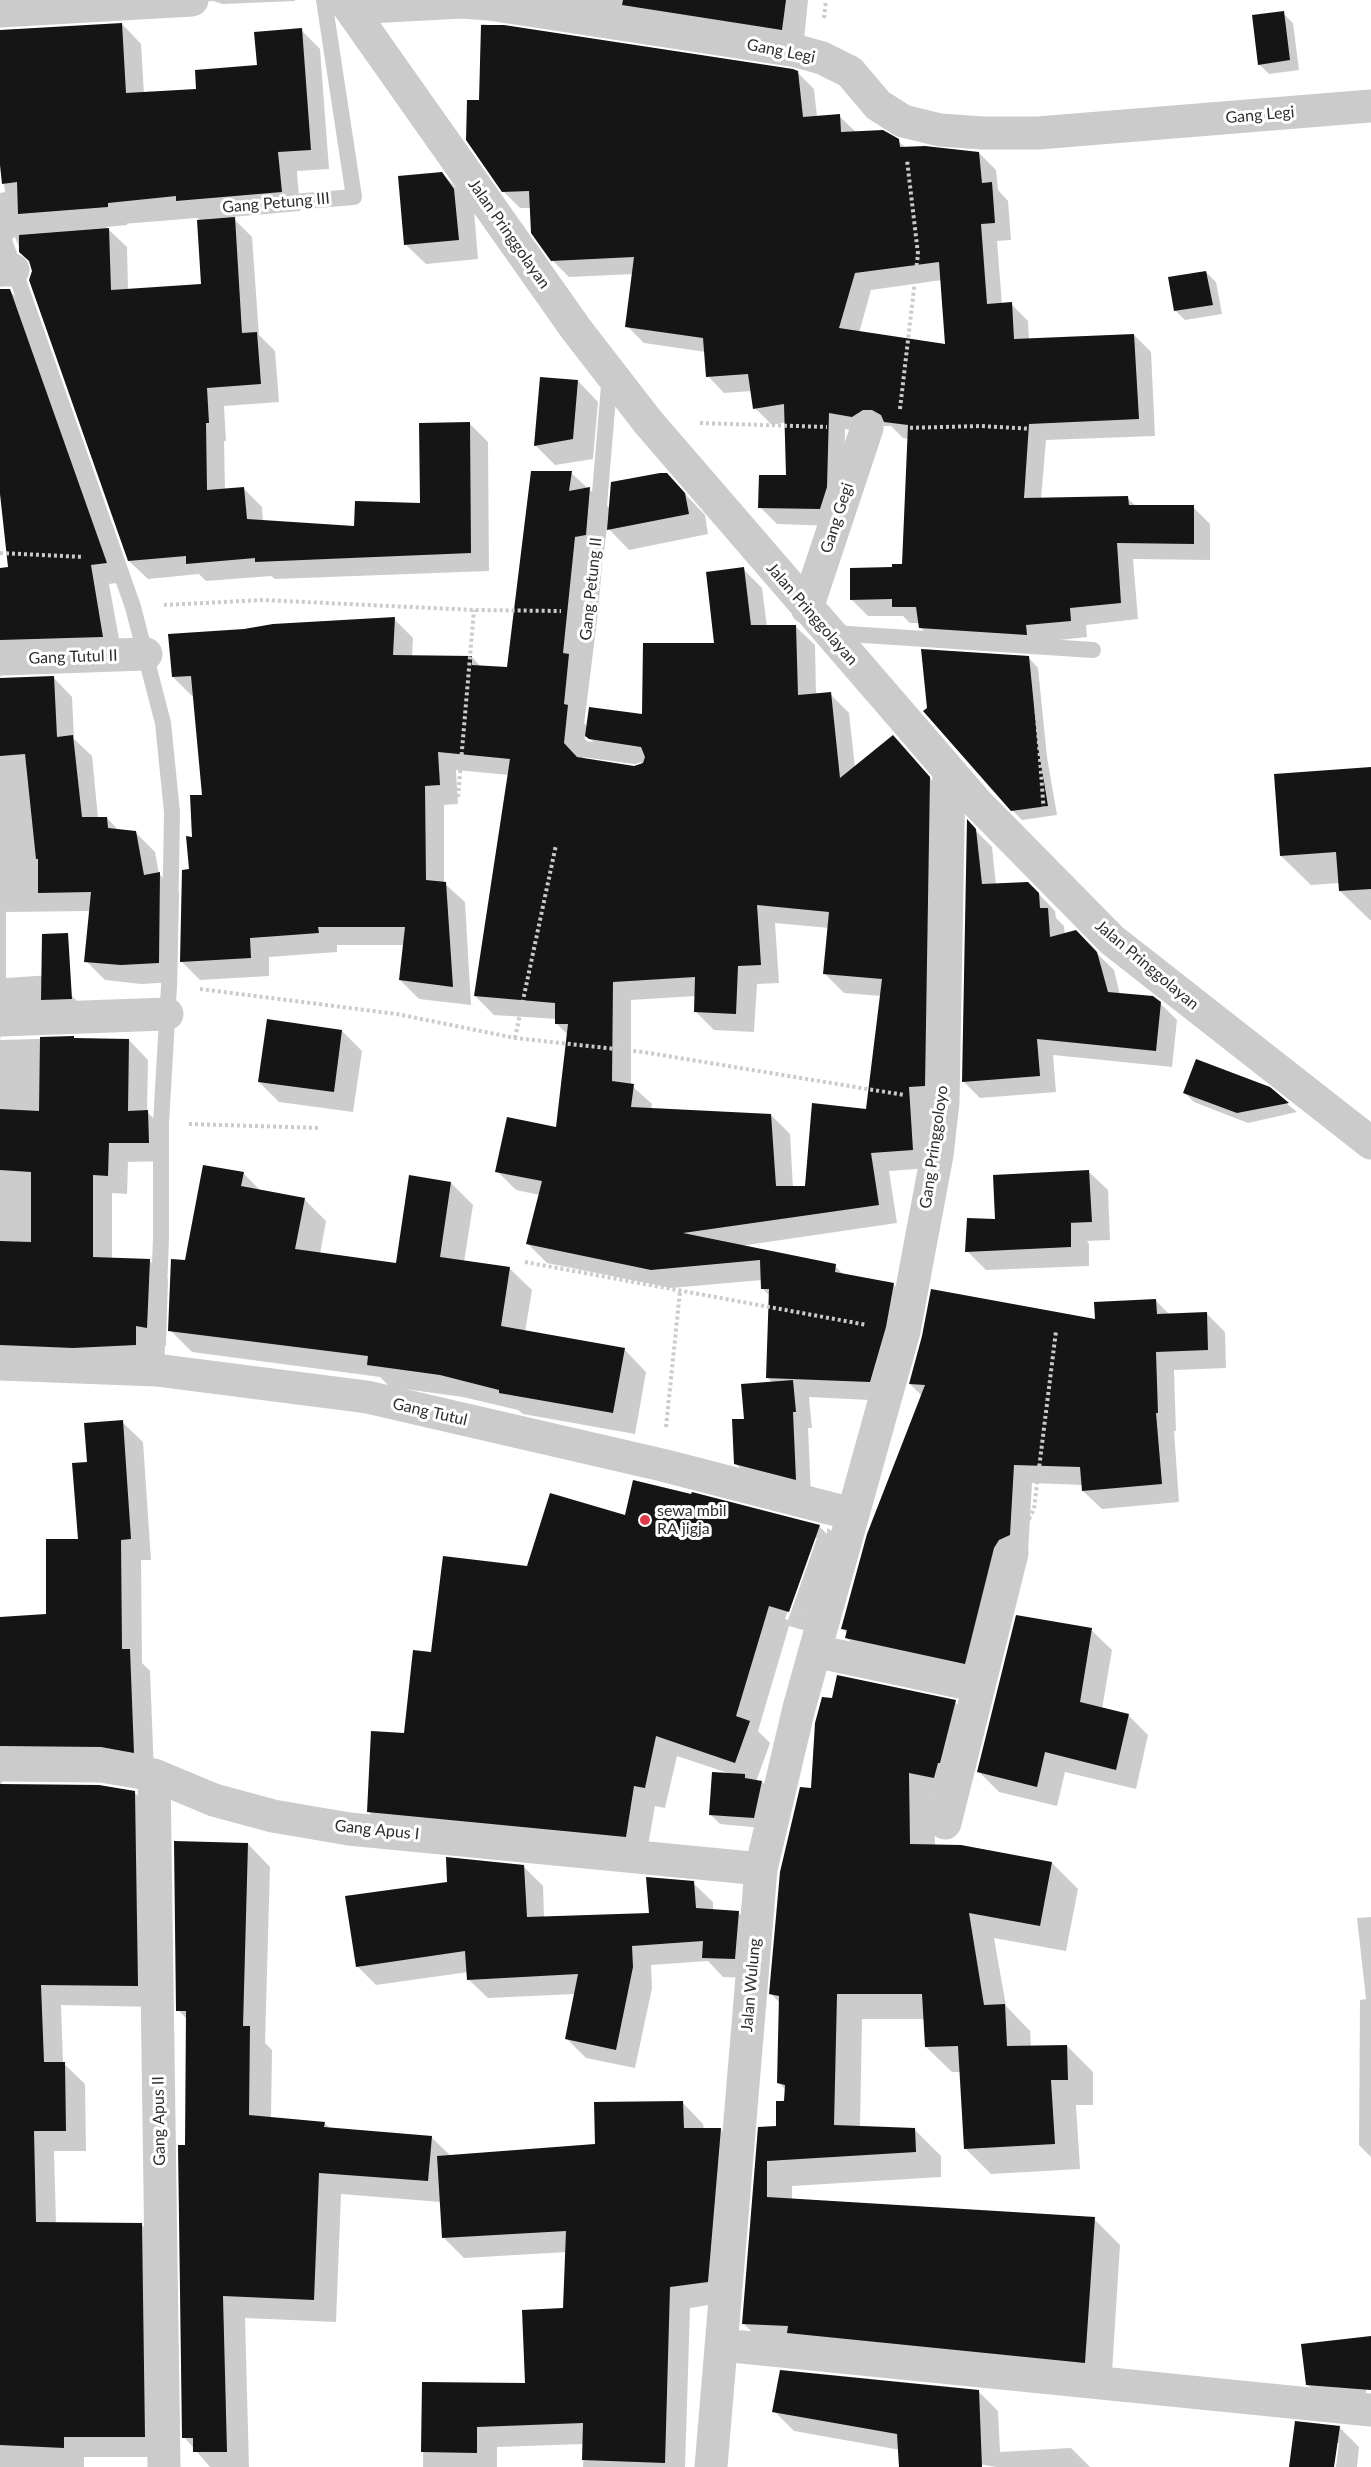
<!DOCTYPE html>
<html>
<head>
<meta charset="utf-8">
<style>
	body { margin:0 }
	canvas { display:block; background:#fff }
</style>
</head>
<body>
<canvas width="1371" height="2467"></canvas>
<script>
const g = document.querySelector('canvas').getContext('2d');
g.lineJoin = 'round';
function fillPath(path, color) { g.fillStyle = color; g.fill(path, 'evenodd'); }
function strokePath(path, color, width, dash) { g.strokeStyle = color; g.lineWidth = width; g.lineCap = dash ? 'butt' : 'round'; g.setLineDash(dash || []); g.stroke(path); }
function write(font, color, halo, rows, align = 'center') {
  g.font = font + ' Lato,sans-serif'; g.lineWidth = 6; g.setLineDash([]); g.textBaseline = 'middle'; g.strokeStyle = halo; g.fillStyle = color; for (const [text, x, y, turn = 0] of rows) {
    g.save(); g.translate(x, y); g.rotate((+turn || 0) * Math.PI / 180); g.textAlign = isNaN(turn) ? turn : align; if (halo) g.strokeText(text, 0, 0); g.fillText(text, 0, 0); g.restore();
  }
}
fillPath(new Path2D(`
	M140,0H295V1L223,4L213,1L145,5Z
	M489,0H808L803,50Z
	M1283,13L1293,23L1299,70L1269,74L1259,64Z
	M122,24L141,44L144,94L198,90L259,66L301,30L320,49L329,169L297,171L300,211L232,217L252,237L259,335L275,351L279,402L224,406L226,441H224L225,490L244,489L262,507L263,522L356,527L422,505L470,424L488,442L489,571L275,579L271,576L206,581L199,574L148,579L129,561L31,263L21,252L15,237L9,241L0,289L9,290L29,310L125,582L109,584L122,655L2,669L0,679L53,677L72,697L74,739L92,756L98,818H107L119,831L135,832L155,852L159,874L179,893L177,982L141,984L105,980L86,961L91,911L6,912V978L51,975L90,1014L2,1030L0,1040V569L9,568L0,487V193L5,192L0,154V31ZM192,215L199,219L203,285L128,290L127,247L106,227L127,225V222Z
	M482,24L793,71L797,72L814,89L817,117L839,116L857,133L898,141L906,148L979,153L996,170L998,190L1008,201L1011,240L997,241L1002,305L1011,304L1028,321L1029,340L1134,335L1151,352L1155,436L1046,440L1041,499L1127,498L1136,506L1193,507L1210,524V560L1133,559L1138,619L1086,625L1087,637L1042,642L937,644L920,627L919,623H910L903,616H868L851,599L894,569L904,565L909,439L903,438L891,426H880L870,433L845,429L844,505L837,526L777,524L760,507L788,477L786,422L772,425L755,408L752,391L724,393L708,376L706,352L644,343L627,326L634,274L569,277L552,260L531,208H520L503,191L481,102ZM942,280L947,346L859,333L871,290Z
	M442,173L462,194L474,211L478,259L426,264L405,244Z
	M1206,272L1216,282L1222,314L1185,320L1175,310Z
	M578,381L598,402L593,459L555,465L535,445Z
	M571,473L611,509L667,475L705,515L708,534L629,550L607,527L604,553L594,555L583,722L588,727L644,716L716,645L743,569L762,588L767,627H796L815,645L816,695L830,694L849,713L855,768L893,737L948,798L931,1168L889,1171L897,1223L740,1246L835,1266L844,1275L893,1284L912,1303L889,1401L809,1397L812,1428H808L811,1495L752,1480L736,1464L746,1420L773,1383L767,1377L770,1296L762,1288V1280L671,1288L547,1263L528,1244L540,1195L516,1190L497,1171L557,1129L568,1035L557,1024V1019L494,1015L475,996L509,775L456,770L458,804L444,805V883L465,902L471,1005L419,999L400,980L404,945H337V952L269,957V976L200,980L181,961L194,838L204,796L195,695L192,696L173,677L394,619L413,638L412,657H472L481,667L509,668ZM585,734L609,757L643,763L634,768L583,761ZM775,923L829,928L825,974L844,993L881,996L867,1111L806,1188H793L790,1134L771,1115L651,1109L652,1104L631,1085V1000L696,996L695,1011L714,1030L754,1032L757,984L779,983Z
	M1029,658L1038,668L1047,757L1057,815L1022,820L1012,810Z
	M1371,769V920H1370L1340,891V883L1311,885L1281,856Z
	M968,823L992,847L996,885L1028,883L1055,911L1056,918L1064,926L1065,935L1075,932L1114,970L1120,995L1160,1003L1177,1020L1172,1067L1053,1055L1056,1092L980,1098L964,1082Z
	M342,1031L362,1051L353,1112L279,1102L259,1082Z
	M73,1038L75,1040H129L148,1060L147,1112L167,1131V1161L128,1162L127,1194L112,1193V1259L149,1260L168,1279L166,1346L155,1345V1364L0,1376V1040Z
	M1269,1089L1297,1112L1248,1123L1194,1102L1185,1093Z
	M1089,1172L1108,1190L1110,1240L1087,1241L1089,1244V1266L986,1270L967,1251L997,1221Z
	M243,1173L262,1192L304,1199L326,1221L320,1254L397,1265L451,1183L473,1205L464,1262L509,1268L532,1290L525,1332L624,1349L646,1372L635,1434L523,1414L518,1410L463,1397L390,1387L380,1377L192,1352L170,1330L186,1261Z
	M1156,1301L1170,1315L1207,1314L1225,1332L1226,1368L1174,1370L1176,1431H1174L1179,1502L1102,1509L1083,1491V1485L1032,1483L1028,1553L1017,1558L983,1681L865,1656L847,1638V1633L842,1628L922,1396L910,1384Z
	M122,1422L143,1442L151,1560H141L142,1663L150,1671L154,1772L4,1777L1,1785L134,1792L155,1813L158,2007L61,2005L63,2063L85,2084L86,2151H54L56,2224H141L162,2245L165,2457H84V2467H0V1619L48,1615L79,1540L89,1463Z
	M626,1516L819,1526L827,1534V1528L829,1529L849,1549L810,1632L789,1626L758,1731L770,1743L756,1782H762L772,1792L763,1828L720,1824L710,1814L728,1773L677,1756L665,1808L655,1806L646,1857L389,1832L368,1811L405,1734L432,1653L528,1568ZM814,1538H817L788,1620L785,1619Z
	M1091,1630L1112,1650L1102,1709L1128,1715L1148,1735L1136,1789L1065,1772L1057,1806L999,1792L979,1772Z
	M955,1702L981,1728L959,1803L934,1797L935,1846L1052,1863L1078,1889L1066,1951L994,1938L1006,2006L1030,2031L1031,2047L1067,2046L1093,2072V2105H1076L1080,2169L991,2174L965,2148L961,2072H952L926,2047L925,2019H862L860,2127L915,2130L941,2156V2177L792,2186V2200L1094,2219L1120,2245L1111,2388L769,2349L743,2323L760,2128H777L786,2090L778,2082L780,2003L771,1994L812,1790Z
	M248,1844L270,1867L265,2043L272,2050L271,2118L324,2123L331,2129L431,2137L451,2156L596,2146L683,2103L703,2124L704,2129H720L741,2150L728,2302L690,2308L685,2467H583L584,2444L497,2447V2467H423L424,2384H527L565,2310L567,2252L464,2258L444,2238L441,2202L341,2194L336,2322L245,2318L249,2467H210L184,2437L187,2019L178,2010Z
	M523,1866L543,1886L544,1918L650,1915L693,1883L713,1902V1911L738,1912L757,1932L754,1978L723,1977L708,1961L651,1965L652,1988L635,2068L586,2058L566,2038L575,1994L488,1998L468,1979V1972L376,1985L357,1966L448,1883Z
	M1371,1917V2157L1359,2145L1360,2000L1366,1999L1357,1918Z
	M1370,2360L1364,2408L1327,2404L1307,2384Z
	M978,2391L998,2411L1000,2452L1071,2448L1090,2467H996L794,2431L774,2411Z
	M1339,2427L1359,2447L1357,2467H1336L1339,2443H1336L1333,2467H1291Z`), '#0003');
fillPath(new Path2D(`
	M623,0H786L782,30L622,5Z
	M1284,11L1290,60L1258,65L1252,15Z
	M122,23L126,93L196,89L195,70L257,65L254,32L302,28L311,150L278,152L282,192L176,201V196L108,203V207L18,214L17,182L2,184L0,165V30Z
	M481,25H504L793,69L798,71L803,117L840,114L841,132L883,130L899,139L900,147L925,146L979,152L982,183L992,182L995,223L981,224L987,304L1012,302L1014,339L1134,334L1139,419L1029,424L1024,498L1128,496L1129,505H1194V544L1117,543L1121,603L1070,608L1071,621L1026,625L1027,635L919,628L916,607H892V599L850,600V568L892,567V564H902L908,425L884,422L881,415L872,410H863L852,417L829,413L827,487L820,509L758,508L759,475H786L784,404L753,409L748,374L706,377L703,338L625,327L634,257L551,261L531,233L529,191L502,192L466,140L467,100H479ZM939,262L945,344L839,328L855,273Z
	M442,172L454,189L459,240L404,245L398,176Z
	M235,217L242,333L257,332L261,384L207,388L209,423H206L207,490L244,487L247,519L354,526L355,501L420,503L419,423L470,422L471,553L255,562V558L186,564V556L128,561L29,280L32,271L29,261L19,252V235L109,228L111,290L201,284L197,220Z
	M1206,271L1213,305L1174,311L1168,277Z
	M0,289H10L107,563L91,565L103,637L0,640V568L8,567L0,494Z
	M540,377L578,380L573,439L534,446Z
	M531,471H572L569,491L590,487L586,535L575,537L563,653L569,654L564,704L568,705L564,743L577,757L634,766L643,763L645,757L641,747L589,739L585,736L589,707L642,714L643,643H714L706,572L744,567L751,625H796L798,695L831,692L840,778L893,735L930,777L925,1086L909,1087L913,1150L871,1153L879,1205L683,1233L836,1264L835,1272L894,1283L886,1327L870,1382L766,1378L769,1289H761L760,1260L651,1270L526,1244L542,1181L495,1172L507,1117L556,1127L568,1024H555V1003L474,996L510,759L438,752L440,785L425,786L426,880L446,882L453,987L399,980L405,927H318L319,933L250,938L251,958L180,962L182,870L189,869L186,836L192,837L190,795H202L191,676L172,677L168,634L244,629L273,624L395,617L393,655L472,656V665L507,667ZM757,905L829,912L823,974L882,979L866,1109L812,1103L805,1186H776L771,1114L631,1107L634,1084L612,1081L613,982L695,977L694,1012L736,1014L738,966L761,965Z
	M660,473H667L685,493L689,514L607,530L611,482Z
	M921,649L1029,656L1038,746L1048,806L1011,811L923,711L927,708Z
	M54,676L57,737L73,735L82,817H107L108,828L136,831L144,875L160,872L159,963L121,965L84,962L91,892L38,893V859H36L25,754L0,756V678Z
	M1371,767V889L1339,891L1336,852L1280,856L1274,774Z
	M967,819L976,829L982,884L1028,882L1039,893L1040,908H1048L1050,937L1076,930L1097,952L1108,992L1153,996L1161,1002L1156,1051L1037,1039L1040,1076L962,1082Z
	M68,933L72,999L41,1000L42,934Z
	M267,1019L342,1030L334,1092L258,1082Z
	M74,1036V1038L129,1039L128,1111L148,1110L149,1143H109L108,1176L93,1175V1257L150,1259L147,1328L136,1326V1345L73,1348L0,1345V1241L31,1242V1172L0,1170V1109L39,1111L40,1037Z
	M1196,1059L1270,1087L1289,1103L1237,1113L1183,1093Z
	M203,1165L244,1172L241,1186L305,1198L295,1249L396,1263L409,1175L451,1182L440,1257L510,1267L501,1326L625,1348L613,1413L499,1393V1390L440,1375L367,1365L368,1356L168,1331L171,1259L185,1260Z
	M1089,1170L1092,1222L1067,1223H1071V1247L965,1252L967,1218L995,1219L993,1175Z
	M931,1289L1095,1319L1094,1302L1156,1299L1157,1314L1207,1312L1208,1350L1156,1352L1158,1413H1156L1162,1484L1082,1491L1080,1467L1014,1465L1010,1535L999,1540L994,1548L965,1664L845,1638L847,1630L841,1629L867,1534L925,1385L909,1384L922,1336Z
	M793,1380L796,1412H793L796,1480L734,1464L732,1419H744L741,1384Z
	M123,1420L131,1539L121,1540L122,1649H130L134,1753L101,1747L0,1746V1617L46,1614V1539H78L72,1463L87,1462L84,1423Z
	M633,1480L691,1494L692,1492L820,1525L789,1612L769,1606L736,1716L750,1721L735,1763L656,1736L645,1788L634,1786L626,1837L367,1812L371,1731L404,1733L413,1650L431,1652L443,1556L527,1566L550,1493L625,1515Z
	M1016,1615L1092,1628L1080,1702L1129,1714L1116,1770L1045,1752L1037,1787L977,1772Z
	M837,1675L956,1700L940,1763H938L934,1778L909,1773L910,1844L961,1845L1052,1862L1040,1926L969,1913L984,2005L1005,2004L1007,2046L1067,2045L1068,2080H1051L1055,2144L964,2149L958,2046L925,2047L922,1994H837L834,2125L915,2128L916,2152L767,2161V2197L1095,2217L1085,2363L787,2333L788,2326L742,2324L758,2127L776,2126V2101H784L785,2085L777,2083L779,1996L769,1994L780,1872L800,1787L811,1788L815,1723L822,1697L832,1698Z
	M712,1772L745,1774V1778L762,1781L754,1818L709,1815Z
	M0,1784L99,1785L135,1791L138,1986L41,1985L44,2062H65L66,2131H34L36,2222L142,2223L145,2437H64V2448L0,2445Z
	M174,1841L248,1843L243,2026H250L249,2115L325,2122L324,2127L432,2136L428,2181L319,2173L314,2300L223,2296L227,2452H193V2438H182L178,2145H185L186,2011H176Z
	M446,1857L524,1865L527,1917L649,1913L646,1877L694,1881L696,1908L739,1911L735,1959L702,1958L703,1941L632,1946L633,1967L616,2050L565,2039L578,1974L467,1980L465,1951L356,1967L345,1896L447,1882Z
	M683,2101L684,2128H721L708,2282L670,2287L665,2463L582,2460L583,2423L477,2427V2453L421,2452L422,2382L525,2383L522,2310L563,2308L566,2231L442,2238L437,2156L595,2144L594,2102Z
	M1371,2336V2390L1306,2385L1301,2344Z
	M780,2370L979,2390L982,2467H899L897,2434L772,2412Z
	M1295,2421L1340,2426L1334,2467H1289Z`), '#151515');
strokePath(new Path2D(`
	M824,18L826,0
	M900,409L918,254L907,160
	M700,423L827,427
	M904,428L981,426L1089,432
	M0,553L84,557
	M164,605L263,600L474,610L561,611
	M1034,675L1044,814
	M458,797L474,610
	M200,989L397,1014L515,1038L643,1052L904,1095
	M515,1038L556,845
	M189,1124L321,1128
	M525,1262L867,1325
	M666,1427L680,1291
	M1029,1519L1034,1509L1056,1331`), '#cbcbcb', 4, [3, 3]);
strokePath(new Path2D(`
	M0,226L354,197L324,0
	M0,229L133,607L163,723L172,812L169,986L161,1123V1238L156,1370
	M610,374L590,612L574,740L584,749L635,756
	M833,633L1093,650`), '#cbcbcb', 16);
strokePath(new Path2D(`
	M344,0L576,329L648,422L977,803L1112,940L1371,1143
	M350,8L462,2L489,4L797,51L822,58L850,72L878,105L903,121L940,130L983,133H1038L1371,106
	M0,11L192,0
	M0,270H13
	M807,608L867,428
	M0,659L146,654
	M0,1020L167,1014
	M0,1364L156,1370L367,1397L662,1465L852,1514
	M815,1651L979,1686
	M0,1765L101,1766L154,1775L214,1800L273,1816L349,1829L761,1869
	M154,1775L164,2467
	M945,1823L1012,1553
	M722,2345L1371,2410
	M711,2467L761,1869L799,1708L904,1331L937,1155L943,1102L949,771`), '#cbcbcb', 33);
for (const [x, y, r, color] of [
	[645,1520,6,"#db3b49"]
]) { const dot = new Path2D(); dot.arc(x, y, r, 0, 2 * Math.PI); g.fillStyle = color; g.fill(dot); strokePath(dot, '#fff', 2); }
write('16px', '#2e2e2e', '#fff', [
	["Gang Legi",781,51,11],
	["Gang Legi",1260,115,-5],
	["Gang Petung III",276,203,-5],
	["Jalan Pringgolayan",509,234,55],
	["Gang Gegi",837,518,-72],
	["Gang Petung II",591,589,-84],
	["Jalan Pringgolayan",812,614,49],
	["Gang Tutul II",73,657,-2],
	["Jalan Pringgolayan",1147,965,40],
	["Gang Pringgoloyo",934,1147,-82],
	["Gang Tutul",430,1412,13],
	["Gang Apus I",377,1830,6],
	["Jalan Wulung",751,1985,-85],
	["Gang Apus II",159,2121,-91]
]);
write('16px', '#2e2e2e', '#fff', [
	["sewa mbil",657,1511],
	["RA jigja",657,1529]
], 'left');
</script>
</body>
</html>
